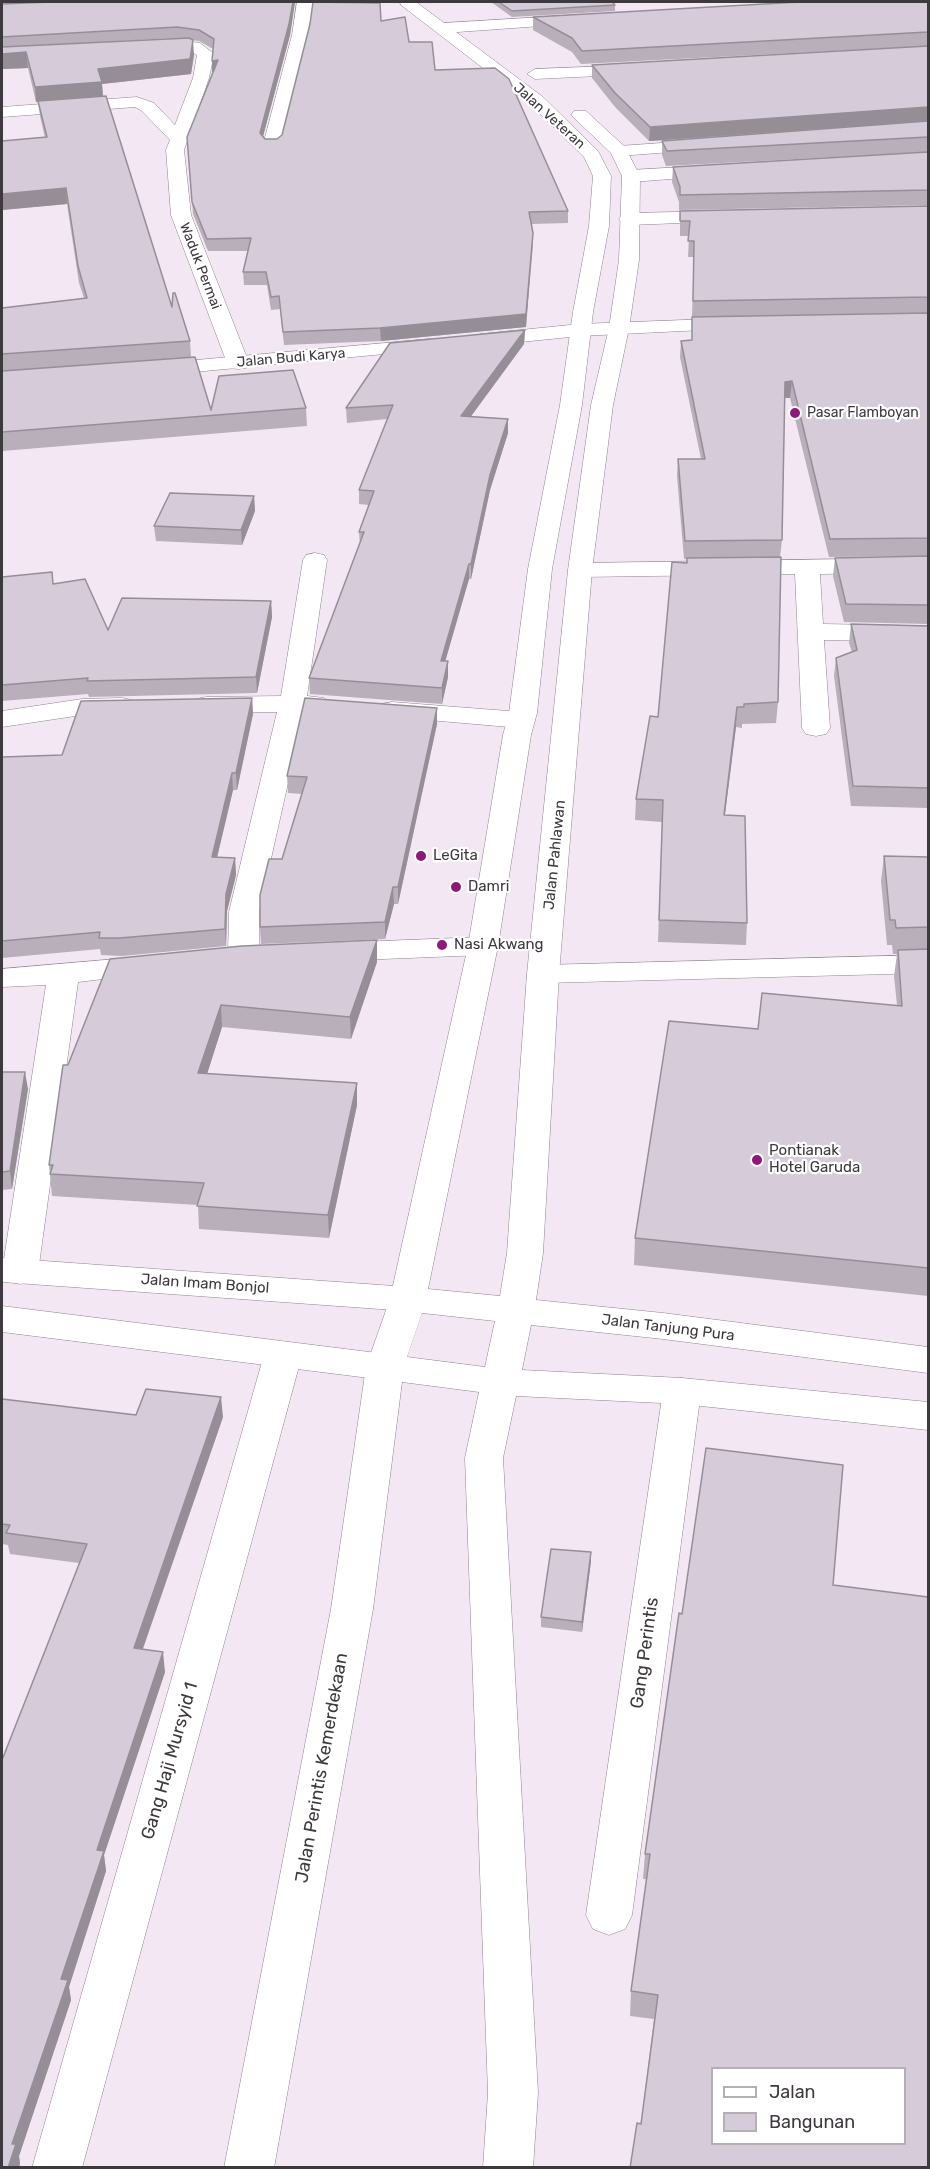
<!DOCTYPE html>
<html>
<head>
<meta charset="utf-8">
<style>
	body { margin:0 }
	#map { position:relative; width:930px; height:2169px; overflow:hidden; background:#f3e7f4; font-family:Rubik,sans-serif }
	canvas { display:block }
	.frame { position:absolute; inset:0; border:3px solid #3e393e; pointer-events:none }
	.legend { position:absolute; left:711px; top:2067px; width:195px; height:78px; box-sizing:border-box; background:#fff; border:2px solid #b2b0b2; margin:0; padding:8px 10px; list-style:none; font-size:18px; color:#3e393e }
	.legend li { display:flex; align-items:center; gap:12px; height:30px }
	.legend b { width:30px; border:2px solid #b2b0b2 }
</style>
</head>
<body>
<div id="map">
<canvas width="930" height="2169"></canvas>
<div class="frame"></div>
<ul class="legend">
<li><b style="height:8px;background:#fff"></b>Jalan</li>
<li><b style="height:16px;background:#d6cbd8"></b>Bangunan</li>
</ul>
</div>
<script>
const g = document.querySelector('canvas').getContext('2d');
g.lineJoin = 'round';
function strokePath(path, color, width, dash) { g.strokeStyle = color; g.lineWidth = width; g.lineCap = dash ? 'butt' : 'round'; g.setLineDash(dash || []); g.stroke(path); }
function fillPath(path, color) { g.fillStyle = color; g.fill(path, 'evenodd'); }
function write(font, color, halo, rows, align = 'center') {
  g.font = font + ' Rubik,sans-serif'; g.lineWidth = 4.5; g.setLineDash([]); g.textBaseline = 'middle'; g.strokeStyle = halo; g.fillStyle = color; for (const [text, x, y, turn = 0] of rows) {
    g.save(); g.translate(x, y); g.rotate((+turn || 0) * Math.PI / 180); g.textAlign = isNaN(turn) ? turn : align; if (halo) g.strokeText(text, 0, 0); g.fillText(text, 0, 0); g.restore();
  }
}
const minor = new Path2D(`
	M297,2H313L308,35L281,145L278,149H266L263,145L292,35Z
	M577,15L583,17L585,20L583,23L444,33L436,28L444,23Z
	M171,39L200,43L214,54L209,78L184,150L191,215L249,363L246,368L238,369L230,368L227,363L171,215L166,150L170,140L142,111L135,107L2,117V107L137,97L154,103L175,125L193,78L197,55C181,44 151,57 141,46L149,41Z
	M636,65L642,66L644,70L642,74L535,79L527,74L535,69Z
	M705,140L711,141L714,145L711,149L619,156L613,155L610,151L613,147L619,146Z
	M717,165L724,167L726,171L724,175L631,182L624,180L622,176L624,172L631,170Z
	M726,211L733,213L736,217L733,221L629,225L622,223L619,219L622,215L629,213Z
	M315,553L324,555L327,560L307,696L324,698L327,704L324,710L304,712L259,912V946L275,945L286,947L290,954L286,961C269,965 249,967 232,963L228,956L229,912L277,712L206,713L196,711L193,705L196,699L206,697L281,696L303,560L306,555Z
	M928,558V572L820,574L823,624L928,626V642L824,640L830,728L826,734L816,736L806,734L802,728L795,574L580,577L571,575L568,570L571,565L580,563Z
	M122,698L132,700L135,706L132,712L82,715L2,727V711L82,699Z
	M392,702L521,712L531,714L535,720L531,726L521,728L382,716L378,710L382,704Z
	M483,937L494,939L498,946L494,953L483,955L333,961L322,959L318,952L322,945L333,943Z
	M928,955V973L543,983L532,981L527,974L532,967L543,965Z
	M151,956L162,958L167,965L162,972L78,982L38,1272L33,1281L20,1284L7,1281L2,1272L46,985L2,987V969Z
	M283,1342L296,1346L302,1355L82,2168H32L264,1355L270,1346Z
	M682,1378L695,1382L701,1391L632,1915L625,1929L609,1935L593,1929L586,1915L663,1391L669,1382Z`);
const tertiary = new Path2D(`
	M738,318L745,320L748,324L745,328L580,336L481,346L474,344L470,340L474,336L481,334L580,324Z
	M430,339L437,341L441,345L437,349L152,376L144,375L141,370L144,365L152,364Z`);
const secondary = new Path2D(`
	M2,1258L408,1287L421,1290L426,1299L421,1308L408,1311L2,1282Z
	M2,1306L385,1354L398,1358L404,1367L398,1376L385,1380L2,1332Z`);
const trunk = new Path2D(`
	M400,2H416L543,97L598,151L611,176L609,226L593,312L582,405L552,569L537,713L531,735L498,946L428,1289L500,1296L507,1253L527,974L568,570L591,405L609,328L619,260L622,176L611,153L571,115L574,111H586L625,147L640,176L639,260L629,328L613,405L592,570L559,974L543,1253L536,1300L663,1313L928,1347V1373L663,1339L531,1325L522,1370L682,1378L928,1402V1430L682,1404L516,1396L503,1458L538,2093L533,2168H483L488,2093L465,1458L479,1392L402,1382L373,1609L274,2168H224L331,1609L366,1367L390,1299L468,946L503,735L509,713L528,569L560,405L573,312L589,226L593,176L584,157L531,105L401,5ZM422,1313L495,1321L485,1367L407,1357Z`);
strokePath(minor, '#8d838f', 1);
strokePath(tertiary, '#8d838f', 1);
strokePath(secondary, '#8d838f', 1);
strokePath(trunk, '#8d838f', 1);
fillPath(minor, '#fff');
fillPath(tertiary, '#fff');
fillPath(secondary, '#fff');
fillPath(trunk, '#fff');
fillPath(new Path2D(`
	M295,2L290,35L263,136L265,139H277L282,135L359,3L409,42L568,211V223L531,224L533,233V245L526,327L381,341L284,345L280,309L271,310L267,285H244L243,272L248,251H208L193,214L187,137L213,72H212V61L213,49L199,41L191,40L194,55L191,74L102,84L103,96L172,307L190,341L191,357L211,410L306,408L307,426L2,451V308L84,298L79,283L67,204L2,210V141L45,138L40,116L38,102H36L28,68L3,69L2,65V4ZM177,38L183,39L98,42Z
	M491,2H612L615,5V11L512,17Z
	M928,2V205L679,210V202L672,182L673,167L928,152L666,166L662,155V141L715,137L649,141L615,107L592,78V65L928,46L581,64L572,52L533,30V17Z
	M928,206V313L692,317L694,257H688L689,236H680V211Z
	M928,313V556L829,557L790,398H785L782,540L780,557L778,702L776,723L742,724V728L736,727L725,815L747,923L746,945L658,942L662,822L635,820L636,799L658,717L687,563V559H684L677,476L678,459H701L680,357L681,341L691,340Z
	M525,330L524,344L471,416L508,419V433L490,490L471,579H469L445,661L448,677L442,704L310,694L309,678L360,545L359,532L369,505L359,504V490L387,419L347,423L346,408Z
	M254,496L255,511L242,545L156,541L154,526Z
	M928,556V624L844,622L833,576L835,558Z
	M2,577L53,584L108,630L271,601L272,617L257,693L89,697L88,694L2,701Z
	M851,624L928,626V808L851,806L834,676L836,658L852,652L849,643Z
	M252,698L253,714L237,790H233L217,858H235L236,875L227,911L226,946L122,956L101,955L100,949L2,958V757L62,755Z
	M437,724L398,904H394L385,939L261,944L260,927L282,859L302,794L288,793L287,776Z
	M884,856L928,857V1296L634,1265L635,1238L758,1029L897,1005L894,976L897,954H893L892,945H887L881,881Z
	M377,940V962L351,1039L222,1027L207,1074L357,1105L329,1238L199,1229L198,1205L52,1196L49,1165L68,1065Z
	M2,1072L28,1089L12,1189L2,1190Z
	M2,1399L136,1415L223,1417L143,1649L165,1672L104,1855L106,1871L69,1987L71,2000L19,2156L20,2164L2,2168L79,1563L10,1554L8,1545L2,1544Z
	M591,1561L582,1632L541,1627V1617Z
	M833,1585L641,2124L654,2019L630,2016L631,1991L647,1879H643L645,1854L682,1614Z`), '#b8afba');
fillPath(new Path2D(`
	M293,2H296H295L290,35L261,144L260,133Z
	M193,40L194,55L191,74L102,84L103,97L36,102L35,87L98,69Z
	M26,52L28,68L3,69L2,54Z
	M218,60L219,71L212,72V61Z
	M928,107V121L649,141L650,127Z
	M66,188L67,204L2,210V194Z
	M533,233L526,327L381,341L380,328Z
	M525,330L524,344L461,430V416Z
	M792,381L790,398H784L785,382Z
	M508,419V433L490,490L471,579V564L490,475Z
	M254,496L255,511L242,545L241,530Z
	M469,564V579L441,676V661Z
	M271,601L272,617L257,693L256,677Z
	M448,661V677L442,704V688Z
	M252,698L253,714L237,790L236,773Z
	M737,707L736,727L722,837L724,815Z
	M437,708V724L398,904V887Z
	M232,773L233,790L213,874L212,857Z
	M235,858L236,875L227,911L226,946L225,929L226,894Z
	M393,887L394,904L385,939V922Z
	M377,940V962L351,1039L350,1017Z
	M221,1005L222,1027L200,1096L198,1073Z
	M25,1072L28,1089L12,1189L10,1171Z
	M357,1083V1105L329,1238L328,1215Z
	M221,1397L223,1417L136,1668L134,1648Z
	M591,1552V1561L582,1632V1622Z
	M163,1652L165,1672L104,1855L106,1871L69,1987L71,2000L19,2156L20,2164L19,2168H8L12,2144L61,1979L97,1850Z`), '#968e97');
const building = new Path2D(`
	M51,2H293L289,24L260,133L265,139H277L282,135L310,24L313,2L380,3L381,21L405,17L409,42H432L435,70L495,68L509,79L568,211L529,212L533,233L526,314L380,328L283,332L279,296L271,297L266,272H243L251,238L207,239L192,202L187,137L218,60L212,61L214,39L199,30L177,27L2,37V4Z
	M499,2H612L615,5L512,11Z
	M800,2H928V32L582,51L572,38L533,17Z
	M189,38L193,40L190,59L98,69L102,82L35,87L26,52L2,54V47Z
	M928,46V107L650,127L615,93L592,65Z
	M106,96L172,307L173,293H175L190,341L2,354V308L87,298L78,266L66,188L2,194V141L47,137L38,101Z
	M928,121V137L667,151L662,141Z
	M928,152V190L680,195V187L673,167Z
	M928,206V297L693,301L694,241H688L690,221H680V211Z
	M928,313V538L830,539L792,381L785,382L782,540L685,541L678,459H705L681,341L692,340V317Z
	M525,330L461,416L508,419L490,475L471,564H469L441,661H448L442,688L309,678L364,532H359L374,491L359,490L393,405L346,408L390,343Z
	M195,357L211,410L219,376L293,370L306,408L2,432V371Z
	M170,493L254,496L241,530L154,526Z
	M928,556V605L846,604L835,558Z
	M781,557L778,702L744,704V707H737L724,815L745,816L747,923L659,920L663,800L636,799L650,716L658,717L672,562L687,563V558Z
	M52,572L53,584L85,579L108,630L122,598L271,601L256,677L87,681L88,678L2,685V577Z
	M851,624L928,626V788L853,786L836,658L857,650Z
	M252,698L236,773H232L212,857L235,858L226,894L225,929L120,938H99L100,932L2,941V757L62,755L81,701Z
	M305,698L437,708L398,887H393L385,922L260,927V895L269,859H282L307,777L287,776Z
	M884,856L928,857V927L896,928L895,920H890Z
	M377,940L350,1017L221,1005L198,1073L357,1083L328,1215L197,1206L204,1183L50,1174L53,1165H49L63,1065H68L110,959L242,946Z
	M928,949V1268L635,1238L669,1021L758,1029L762,993L902,1006L898,950Z
	M2,1072H25L10,1171L2,1172Z
	M146,1389L221,1397L134,1648L163,1652L97,1850L104,1851L61,1979L68,1980L12,2144H16L8,2168H2V1760L87,1544L6,1533L10,1525L2,1524V1399L136,1415Z
	M706,1448L843,1465L833,1585L928,1597V2168H630L637,2123L641,2124L658,1995L631,1991L650,1854H645L679,1613L682,1614ZM712,2068H904V2144H712Z
	M551,1549L591,1552L582,1622L541,1617Z`);
fillPath(building, '#d6cbd8');
strokePath(building, '#968e97', 1.5);
for (const [x, y, r, color] of [
	[795,413,6,"#8d1a7b"],
	[421,856,6,"#8d1a7b"],
	[456,887,6,"#8d1a7b"],
	[442,945,6,"#8d1a7b"],
	[757,1160,6,"#8d1a7b"]
]) { const dot = new Path2D(); dot.arc(x, y, r, 0, 2 * Math.PI); g.fillStyle = color; g.fill(dot); strokePath(dot, '#fff', 2); }
write('14px', '#3e393e', '#fff', [
	["Jalan Veteran",549,116,42],
	["Waduk Permai",200,266,69],
	["Jalan Budi Karya",291,358,-5]
]);
write('14px', '#3e393e', '#fff', [
	["Pasar Flamboyan",807,413]
], 'left');
write('15px', '#3e393e', '#fff', [
	["Jalan Pahlawan",555,855,-84],
	["Jalan Imam Bonjol",205,1284,4],
	["Jalan Tanjung Pura",668,1328,7]
]);
write('15px', '#3e393e', '#fff', [
	["LeGita",433,856],
	["Damri",468,887],
	["Nasi Akwang",454,945],
	["Pontianak",769,1151],
	["Hotel Garuda",769,1168]
], 'left');
write('18px', '#3e393e', '#fff', [
	["Gang Perintis",645,1653,-82],
	["Gang Haji Mursyid 1",170,1761,-74],
	["Jalan Perintis Kemerdekaan",322,1768,-80]
]);
</script>
</body>
</html>
